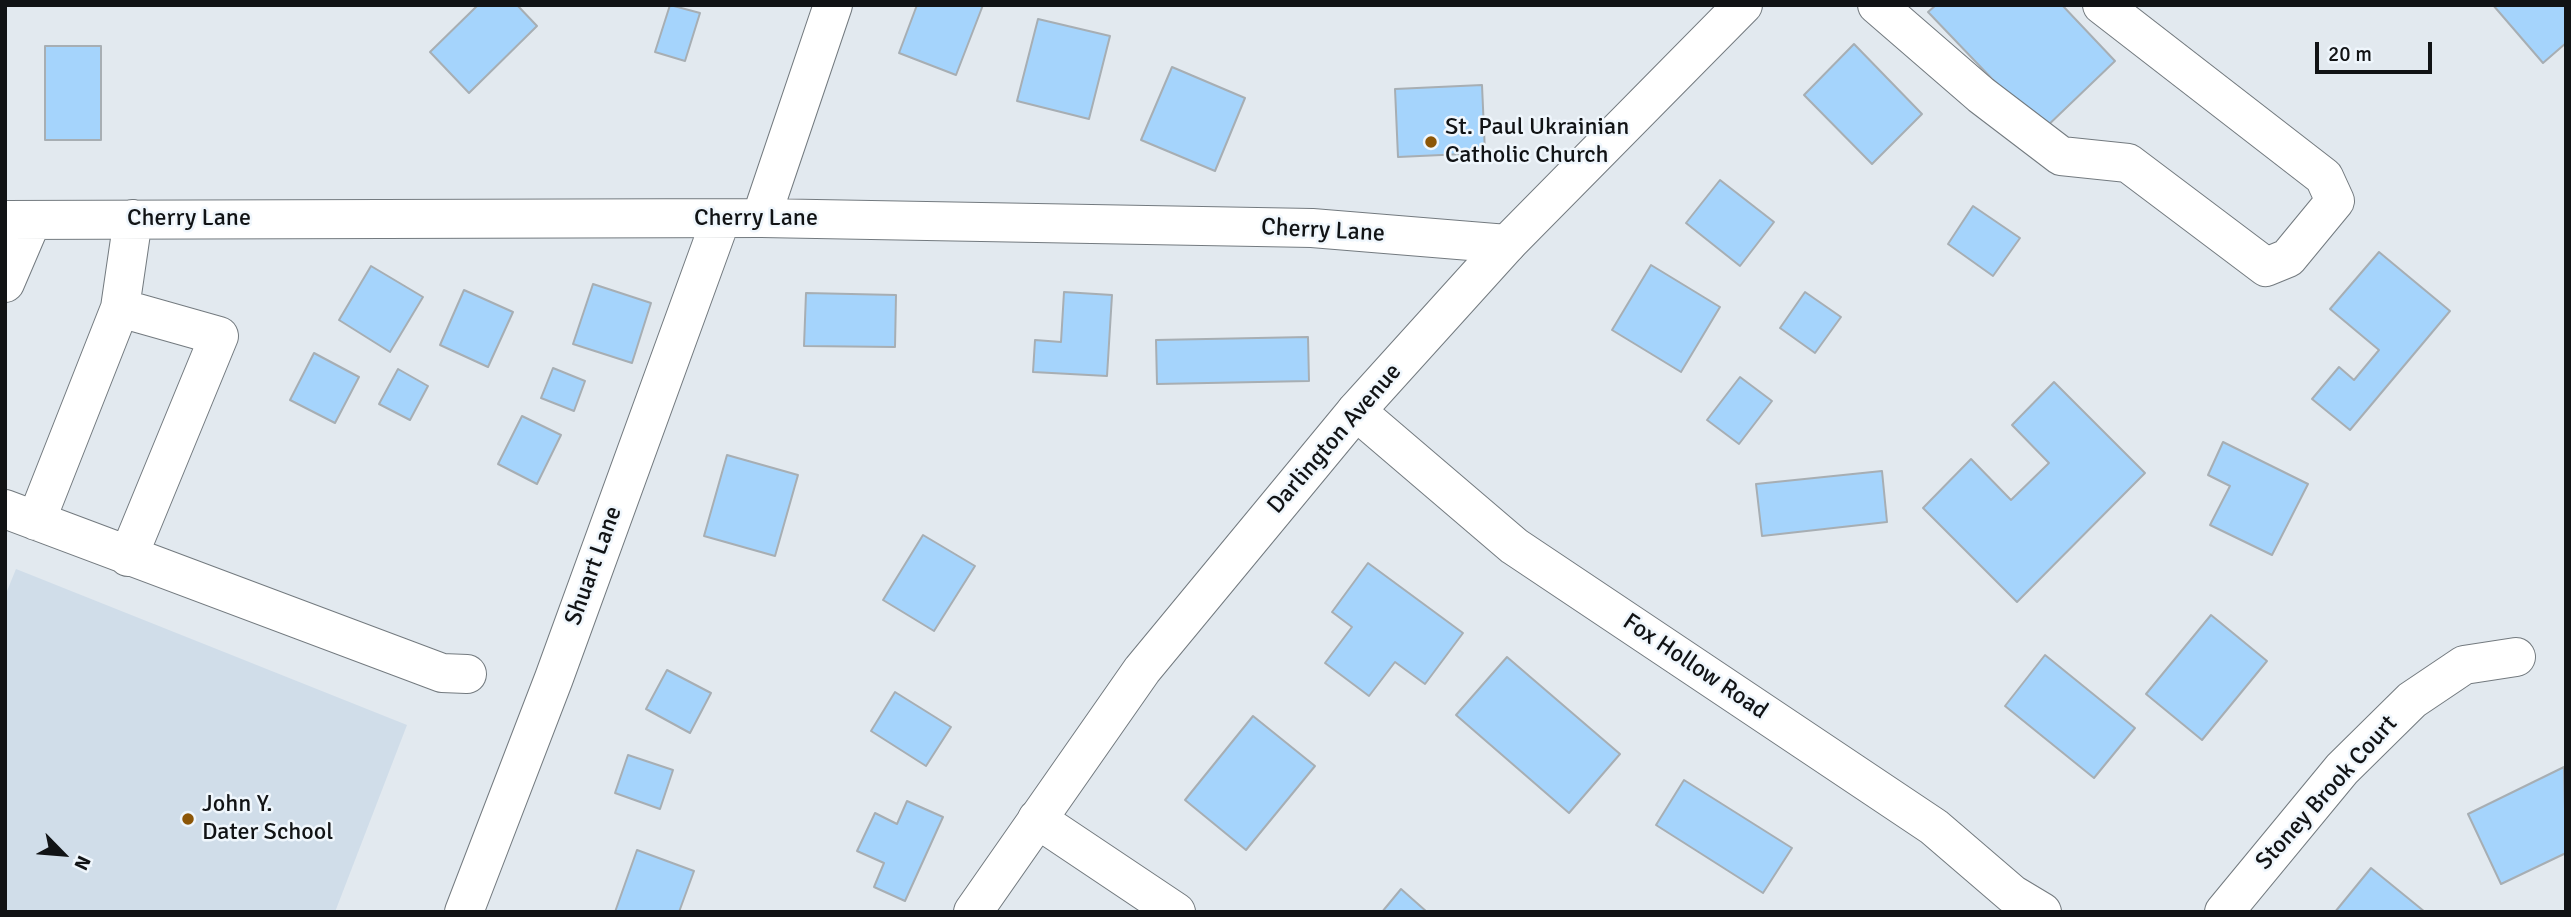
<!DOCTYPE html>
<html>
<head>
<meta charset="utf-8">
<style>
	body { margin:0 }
	#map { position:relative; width:2571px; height:917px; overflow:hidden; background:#e2e9ef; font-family:Signika,sans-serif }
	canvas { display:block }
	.frame { position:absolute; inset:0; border:7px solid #111315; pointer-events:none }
	.north { position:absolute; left:28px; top:819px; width:70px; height:70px; -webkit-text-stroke:5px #eff6fc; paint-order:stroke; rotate:115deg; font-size:19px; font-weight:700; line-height:28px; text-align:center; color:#111315 }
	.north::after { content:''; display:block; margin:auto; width:24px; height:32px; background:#111315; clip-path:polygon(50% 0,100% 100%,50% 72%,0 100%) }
	.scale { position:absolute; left:2315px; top:42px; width:117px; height:32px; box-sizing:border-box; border:4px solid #111315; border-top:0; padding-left:9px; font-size:21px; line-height:24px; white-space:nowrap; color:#111315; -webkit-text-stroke:5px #eff6fc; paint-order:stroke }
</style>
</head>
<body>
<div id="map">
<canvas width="2571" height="917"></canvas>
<div class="frame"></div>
<div class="north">N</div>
<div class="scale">20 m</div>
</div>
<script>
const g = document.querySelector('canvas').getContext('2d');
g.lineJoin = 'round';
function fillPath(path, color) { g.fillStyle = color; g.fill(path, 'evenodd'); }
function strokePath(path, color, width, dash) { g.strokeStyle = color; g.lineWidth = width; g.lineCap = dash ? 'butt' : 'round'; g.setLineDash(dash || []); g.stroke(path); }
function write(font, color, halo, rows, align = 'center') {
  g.font = font + ' Signika,sans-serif'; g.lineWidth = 5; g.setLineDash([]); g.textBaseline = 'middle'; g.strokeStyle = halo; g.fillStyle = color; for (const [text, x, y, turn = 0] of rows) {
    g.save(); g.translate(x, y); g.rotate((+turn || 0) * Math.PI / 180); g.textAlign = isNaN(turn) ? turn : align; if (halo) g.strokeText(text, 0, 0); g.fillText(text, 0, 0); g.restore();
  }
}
fillPath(new Path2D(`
	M16,569L407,725L335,912H5V596Z`), '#d0dde9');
const building = new Path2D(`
	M478,5H517L537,26L469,93L430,52Z
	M670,5L700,13L685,61L655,52Z
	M917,5H983L956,75L899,53Z
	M1936,5H2062L2115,61L2042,131L1928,12Z
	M2493,5H2566V43L2543,63Z
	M1038,19L1110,36L1089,119L1017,101Z
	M1854,44L1922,114L1872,164L1804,95Z
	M45,46H101V140H45Z
	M1172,67L1245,98L1215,171L1141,140Z
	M1482,85L1485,153L1398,157L1395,89Z
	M1720,180L1774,222L1740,266L1686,223Z
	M1973,206L2020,238L1993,276L1948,244Z
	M2379,252L2450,311L2350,430L2312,399L2339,367L2354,380L2379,350L2330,309Z
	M1651,265L1720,307L1681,372L1612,330Z
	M371,266L423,297L390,352L339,320Z
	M593,284L651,303L632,363L573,344Z
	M464,290L513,312L488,367L440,345Z
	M1064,292L1112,295L1107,376L1033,372L1035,340L1061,342Z
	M1805,292L1841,317L1815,353L1780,328Z
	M806,293L896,295L895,347L804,346Z
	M1308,337L1309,381L1157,384L1156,340Z
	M314,353L359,377L335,423L290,400Z
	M553,368L585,381L574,411L541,398Z
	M398,369L428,386L410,420L379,404Z
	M1740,377L1772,401L1739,444L1707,420Z
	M2054,382L2145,473L2017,602L1923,508L1971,459L2011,500L2049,463L2012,425Z
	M522,416L561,435L537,484L498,464Z
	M2223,442L2308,484L2272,555L2210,525L2230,486L2208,475Z
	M727,455L798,475L775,556L704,536Z
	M1882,471L1887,522L1762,536L1756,484Z
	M923,535L975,566L934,631L883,600Z
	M1368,563L1463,633L1425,684L1395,662L1369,696L1325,663L1352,627L1332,612Z
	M2211,615L2267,661L2202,740L2146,694Z
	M2045,655L2135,728L2094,778L2005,706Z
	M1507,657L1620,754L1569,813L1456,715Z
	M667,670L711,693L690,733L646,709Z
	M895,692L951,727L926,766L871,731Z
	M1253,716L1315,766L1246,850L1185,800Z
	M628,755L673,770L660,809L615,793Z
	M2564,767L2566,853L2501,884L2468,814Z
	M1684,780L1792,848L1763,893L1656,825Z
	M907,801L943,817L905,901L874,887L884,863L857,851L875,813L897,824Z
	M637,850L694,871L679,912H615Z
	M2371,868L2425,912H2335Z
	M1401,889L1427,912H1382Z`);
fillPath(building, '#a5d4fc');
strokePath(building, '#a7aeb3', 2);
const minor = new Path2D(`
	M1877,5L1981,95L2061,156L2128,163L2266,267L2288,258L2335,201L2324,177L2102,5
	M761,218L833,5
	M5,220L761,218L1312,228L1507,244
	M5,283L32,220
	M120,308L219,336L128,557
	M1356,411L1514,546L1934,827L2012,894L2042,912
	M5,509L442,673L467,674
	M36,521L120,308L133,219
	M1037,819L1176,912
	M464,912L554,678L721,219
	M2224,912L2342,769L2412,700L2464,665L2516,657`);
const major = new Path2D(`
	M973,912L1142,670L1356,411L1507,244L1743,5`);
strokePath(minor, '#737a7f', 40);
strokePath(major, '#737a7f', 40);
strokePath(minor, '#fff', 38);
strokePath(major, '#fff', 38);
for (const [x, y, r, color] of [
	[1431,142,7,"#8c5607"],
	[188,819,7,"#8c5607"]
]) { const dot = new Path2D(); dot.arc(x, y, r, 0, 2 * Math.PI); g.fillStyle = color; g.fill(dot); strokePath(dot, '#eff6fc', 2.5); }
write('24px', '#111315', '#eff6fc', [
	["St. Paul Ukrainian",1445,128],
	["Catholic Church",1445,156],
	["John Y.",202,805],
	["Dater School",202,833]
], 'left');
write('24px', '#111315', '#eff6fc', [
	["Cherry Lane",189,219],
	["Cherry Lane",756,219],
	["Cherry Lane",1323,231,3],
	["Darlington Avenue",1335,439,-49],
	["Shuart Lane",594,566,-70],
	["Fox Hollow Road",1695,667,34],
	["Stoney Brook Court",2327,793,-48]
]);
</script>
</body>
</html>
